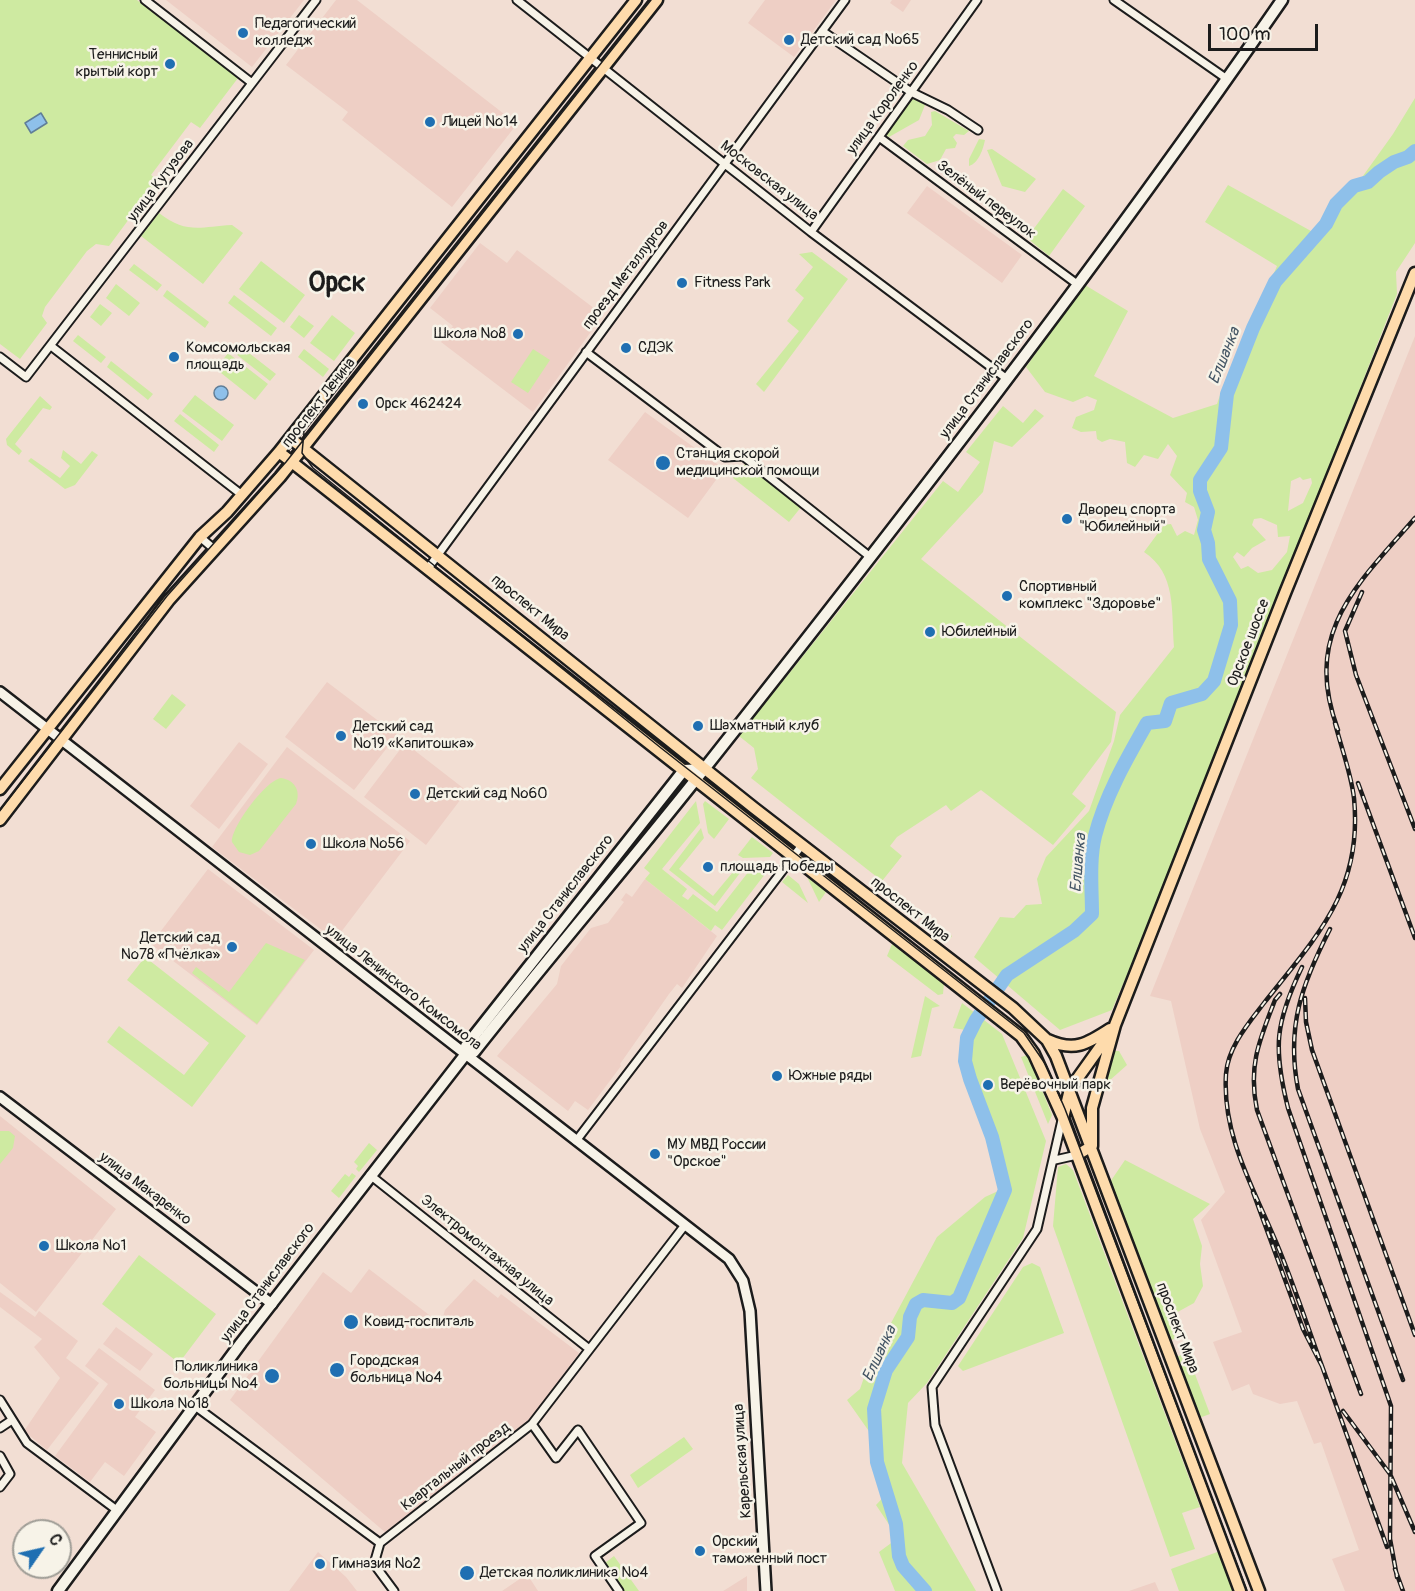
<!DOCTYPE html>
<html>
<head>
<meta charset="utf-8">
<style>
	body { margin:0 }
	#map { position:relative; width:1415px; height:1591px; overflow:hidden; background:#f2ded3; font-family:Pangolin,sans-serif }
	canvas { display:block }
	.north { position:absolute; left:12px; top:1519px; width:60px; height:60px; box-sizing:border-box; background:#f7f3e8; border:2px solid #9f9d96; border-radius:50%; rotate:56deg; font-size:16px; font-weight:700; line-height:24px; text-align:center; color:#1c1c1c }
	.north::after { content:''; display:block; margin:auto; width:21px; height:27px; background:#1f6fb2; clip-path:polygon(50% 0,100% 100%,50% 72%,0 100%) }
	.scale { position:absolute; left:1208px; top:24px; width:110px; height:27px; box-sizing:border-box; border:3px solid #1c1c1c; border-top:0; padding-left:8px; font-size:18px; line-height:21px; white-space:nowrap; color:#1c1c1c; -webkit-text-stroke:4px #f7f3e8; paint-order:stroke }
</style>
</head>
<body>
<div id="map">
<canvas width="1415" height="1591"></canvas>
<div class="north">С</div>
<div class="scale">100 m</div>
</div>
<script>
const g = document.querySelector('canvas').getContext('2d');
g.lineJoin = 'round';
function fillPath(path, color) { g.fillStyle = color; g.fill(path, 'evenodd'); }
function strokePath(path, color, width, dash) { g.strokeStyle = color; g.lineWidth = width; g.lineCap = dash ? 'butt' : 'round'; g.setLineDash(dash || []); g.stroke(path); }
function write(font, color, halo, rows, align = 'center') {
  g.font = font + ' Pangolin,sans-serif'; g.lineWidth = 5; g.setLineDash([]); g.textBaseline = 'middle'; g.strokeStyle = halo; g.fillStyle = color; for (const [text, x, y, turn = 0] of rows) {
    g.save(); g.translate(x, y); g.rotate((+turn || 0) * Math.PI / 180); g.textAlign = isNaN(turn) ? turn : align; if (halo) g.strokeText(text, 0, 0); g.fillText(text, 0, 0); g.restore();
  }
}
fillPath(new Path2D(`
	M166,0H304L252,67Z
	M336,0H357L517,124L452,207L342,120L348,112L286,65Z
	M765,0H836L794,57L748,23Z
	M892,0H911L903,12L890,3Z
	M927,186L1022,255L1002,283L907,213Z
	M480,243L507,263L517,250L603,315L533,412L441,342L453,326L430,308Z
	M1415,336V1591H1345L1332,1559L1359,1550L1321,1442L1314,1444L1297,1401L1280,1404L1253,1394L1249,1384L1232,1391L1213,1342L1242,1332L1201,1220L1225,1192L1200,1129L1171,1001L1150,996Z
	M645,412L724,469L688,518L608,460Z
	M327,682L397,735L354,790L285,737Z
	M239,742L268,764L219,829L190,806Z
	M405,743L467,791L426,845L364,797Z
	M287,747L410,841L335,940L212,847Z
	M208,869L314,950L257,1025L151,944Z
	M645,879L717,936L682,988L677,984L669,994L620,1064L621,1066L588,1110L575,1101L568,1111L497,1056L557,984L561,966L591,928L608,923L624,902L621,900L626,893L632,897Z
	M0,1116L116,1209L36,1312L0,1283Z
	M369,1269L441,1324L445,1310L474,1279L498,1298L501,1294L579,1353L529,1422L386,1533L230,1400L323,1272L351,1293Z
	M0,1292L35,1317L39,1311L78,1341L66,1358L99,1383L47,1450L24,1431L60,1378L34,1347L42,1339L0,1307Z
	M116,1327L153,1354L140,1371L103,1344Z
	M99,1348L155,1390L135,1417L156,1432L124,1476L105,1462L90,1482L55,1456L108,1384L85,1366Z
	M318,1552L346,1577L357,1591H289Z
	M527,1574L538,1591H502Z
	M747,1576V1591H723L728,1588Z
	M1155,1582L1159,1591H1129Z`), '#eecfc5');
fillPath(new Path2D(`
	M0,0H137L238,78L200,128L191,122L151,175L158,180L109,246L96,244L87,251L45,307L42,316L47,323L20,359L0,344Z
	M912,98L925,105L919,120L889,137L885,135Z
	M1415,98V243L1396,272L1397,294L1163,890L1112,1010L1060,1030L974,957L1000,917L1014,918L1026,905L1042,904L1037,879L1046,857L1089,811L1114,741L1120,715L1174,647C1171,611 1177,574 1144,552L1164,525L1171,524L1177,536L1185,531L1194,535L1198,520L1194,507L1185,502L1187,493L1170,475L1177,456L1168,444L1158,459L1144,455L1135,467L1127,463L1125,442L1110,439L1102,442L1097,439L1096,431L1081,432L1072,428L1076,417L1094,410L1097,400L1087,396L1073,402L1045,392L1026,367L1085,285L1128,311L1094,376L1173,418L1217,404C1232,356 1258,312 1277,266L1205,222L1228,185L1320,236L1393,134ZM1300,477L1303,480L1311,478L1312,483L1303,503L1288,511L1291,481ZM1261,518L1277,525L1278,537L1290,536L1287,552L1272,570L1258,573L1248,566L1241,569L1233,557L1237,552L1244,557L1252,548L1266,540L1252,525L1254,519Z
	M935,111L969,131L964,135L956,134L953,137L957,143L955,148L946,149L940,160L927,164L903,146L908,140L925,136L932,125L931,112Z
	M979,139L985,140C983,149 979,163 969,166V159Z
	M992,149L1036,179L1025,192L1002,186L987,150Z
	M1063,189L1085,206L1049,256L1027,238Z
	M159,213C186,234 199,227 232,225L243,233L203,284L141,236Z
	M812,252L848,279L764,392L756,384L799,331L787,321L804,298L795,290L813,267L799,254Z
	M261,261L305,295L284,323L239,289Z
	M134,264L162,285L157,291L129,270Z
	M116,284L140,303L129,316L106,298Z
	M167,290L209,322L205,328L163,296Z
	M234,295L277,328L271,336L228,303Z
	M100,304L112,313L101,326L90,317Z
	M299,315L314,326L304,338L290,327Z
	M332,315L355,333L334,361L310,343Z
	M78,335L106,357L101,363L73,341Z
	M236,343L276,374L270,381L231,350Z
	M304,349L329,369L323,377L298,357Z
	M533,349L550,360L528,393L511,382Z
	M228,353L268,384L255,400L216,369Z
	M111,361L153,394L148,400L107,367Z
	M195,395L234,425L222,441L182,411Z
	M40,396L52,407L50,410L43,408L15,444L22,451L19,455L7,445L6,439Z
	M1003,406L1023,423L1035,409L1044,416L1012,447L994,441L983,492L921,559L1116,712L1111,742L1072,794L1086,806L1053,845L981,790L951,811L946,805L897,837L890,846L902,856L882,881L751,778L758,769L754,748L739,736L943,481L958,492L980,462L966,452Z
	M180,414L219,445L214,452L174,421Z
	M63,450L81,464L92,451L98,455L75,485L65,489L28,461L31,458L60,478L70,466L61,458Z
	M746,463L802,506L789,522L733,478Z
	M172,694L186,705L166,729L153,719Z
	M281,778C295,780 301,791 296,804L259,851L250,855L239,852L232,842C231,827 266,780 281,778Z
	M696,801L700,823L662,869L687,889L682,896L688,900L693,894L717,912L753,866L772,865L722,930L715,925L711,931L645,879L650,873L644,868Z
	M705,801L729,819L714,839L708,833L703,804Z
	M701,828L704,838L679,869L713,896L738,866L746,865L715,906L669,870Z
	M752,837L773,853L770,857L743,858L738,855Z
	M788,875L799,884L808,903L782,882Z
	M807,877L826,892L819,902Z
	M896,894L952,936L950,939L892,895Z
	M266,943L305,960L257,1024L192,973L196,967L229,992Z
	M892,944L944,983L943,994L938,995L887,956Z
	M145,957L246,1036L192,1107L107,1042L119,1026L184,1075L209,1043L127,980Z
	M925,996L940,1006L932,1008L921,1056L911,1058Z
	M962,1003L1002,1034L1046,1141L1023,1238L927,1383L908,1403L902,1463L976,1591H895L879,1552L898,1538L876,1505L891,1489L873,1437L847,1400L860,1389L868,1366L937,1237L985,1197L1007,1187L999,1150L971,1073L966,1030L953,1028Z
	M1113,1051H1119L1127,1065L1109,1081L1104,1074Z
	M1028,1055L1052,1115L1048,1124L1021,1057Z
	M0,1131H9L15,1136L13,1148L0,1164Z
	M369,1143L377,1150L359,1172L356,1169L358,1166L354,1162Z
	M1125,1160L1210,1204L1193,1219L1202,1246L1200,1264L1203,1286L1194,1303L1174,1314L1181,1337L1171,1340L1110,1182Z
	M1066,1164L1073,1170L1200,1507L1182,1513L1195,1549L1170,1557L1053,1226L1058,1167Z
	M352,1173L356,1176L339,1198L331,1191L345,1174L349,1177Z
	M139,1255L216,1314L179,1363L102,1304Z
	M1032,1263L1040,1267L1064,1333L963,1371L958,1366L1023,1267Z
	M1187,1353L1210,1414L1199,1418L1176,1357Z
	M684,1437L693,1449L638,1488L630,1475Z
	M1220,1551L1235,1591H1179L1171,1569Z
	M614,1556L639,1591H624L605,1563Z`), '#ceeaa1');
const water = new Path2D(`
	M41,113L47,123L31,133L25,123Z
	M214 393a7 7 0 1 1 14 0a7 7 0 1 1-14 0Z`);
fillPath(water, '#8ec0ea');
strokePath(water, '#607e98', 1.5);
strokePath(new Path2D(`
	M925,1591L903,1566L899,1556L896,1524L877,1462L874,1409L886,1370L908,1337L910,1317L916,1304L923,1300L952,1303L959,1298L1005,1190L992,1137L970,1079L965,1061L967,1038L976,1020L1007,975L1074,931L1092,914C1092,890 1089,860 1095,836C1105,796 1127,758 1147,723L1165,721L1171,703L1202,694L1214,681L1231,625L1230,601L1209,559L1208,543L1204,530L1208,512L1200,491V480L1221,448L1227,394L1253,328L1275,282L1326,224L1336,204L1354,186L1368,182L1379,172L1394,162L1408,157L1415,151`), '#8ec0ea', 14);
const minor = new Path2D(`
	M145,0L252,83
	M517,0L811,232L1007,379
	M1114,0L1227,79
	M822,31L911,92L948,110L978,130
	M879,137L1077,284
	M811,232L977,0
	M51,346L242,495
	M586,352L725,457L743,456L869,556
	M0,357L26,377L316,0
	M200,537L214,549
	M429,567L845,0
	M576,1141L802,845
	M1055,1160L1077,1155
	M370,1175L588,1348
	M0,1400L27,1443L118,1511
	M195,1406L380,1543L532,1424L685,1225
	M532,1424L556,1458L578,1430L641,1523L595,1556L619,1591
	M0,1428L12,1420
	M0,1456L10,1474L0,1487
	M380,1543L374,1564L394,1591
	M997,1591L935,1425L932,1387L1037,1229L1062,1120`);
const tertiary = new Path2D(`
	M0,692L729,1259L743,1281L750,1311L766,1591
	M0,1097L272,1304`);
const secondary = new Path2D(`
	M465,1055L466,1046L684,770L705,769
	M58,1591L241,1343L465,1055L474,1052C547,959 624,870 697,778C898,524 1098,267 1282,0`);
const primary = new Path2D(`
	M290,438L754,808L1013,1008L1047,1040L1056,1056L1259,1591
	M279,452L1021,1036L1034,1054L1063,1118L1240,1591
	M0,789L200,537L227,512L279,452L636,0
	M0,820L169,600L280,477L657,0
	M1048,1040C1074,1052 1087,1044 1110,1029
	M1063,1118L1070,1089L1110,1033
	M1077,1155L1092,1146V1108L1115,1025L1285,593L1415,273`);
strokePath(minor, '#1c1c1c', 11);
strokePath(tertiary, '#1c1c1c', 14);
strokePath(secondary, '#1c1c1c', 15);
strokePath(primary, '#1c1c1c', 15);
strokePath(minor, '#f7f3e8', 7);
strokePath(tertiary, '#f7f3e8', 9);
strokePath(secondary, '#f7f3e8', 10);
strokePath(primary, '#fedbac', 10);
strokePath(new Path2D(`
	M304,433L302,453L313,468L661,748L1024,1033L1046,1065L1065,1109L1247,1591
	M0,810L167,596L286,462L651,0`), '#1c1c1c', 1.5);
const rail = new Path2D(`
	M1362,592L1345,631L1356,675L1415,829
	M1338,730C1302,633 1356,586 1415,518
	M1358,783L1415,938
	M1330,929C1302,984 1286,1026 1298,1089L1403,1380
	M1302,967C1275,1023 1273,1048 1288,1108L1391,1406L1390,1539L1397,1577
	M1280,994L1275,1000C1259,1041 1248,1066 1257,1110L1361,1394
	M1305,998L1306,1022L1312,1050L1415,1335
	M1253,1192L1303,1329L1322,1366C1307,1325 1293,1282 1276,1242C1253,1187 1222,1135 1226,1074C1228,1047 1248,1024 1264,1003C1317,936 1363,890 1354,798C1351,773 1341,747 1335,723
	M1322,1366L1387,1547
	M1343,1411L1390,1474L1415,1532
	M1395,1569L1403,1591`);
strokePath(rail, '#1c1c1c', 4.5);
strokePath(rail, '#f7f3e8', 2, [7]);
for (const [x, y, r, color] of [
	[243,33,6,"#1f6fb2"],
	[789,40,6,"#1f6fb2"],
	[170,64,6,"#1f6fb2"],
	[430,122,6,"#1f6fb2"],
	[682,283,6,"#1f6fb2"],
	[518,334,6,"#1f6fb2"],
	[626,348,6,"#1f6fb2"],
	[174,357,6,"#1f6fb2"],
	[363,404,6,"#1f6fb2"],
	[663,463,8,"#1f6fb2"],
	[1067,519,6,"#1f6fb2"],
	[1007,596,6,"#1f6fb2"],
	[930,632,6,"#1f6fb2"],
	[698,726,6,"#1f6fb2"],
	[341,736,6,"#1f6fb2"],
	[415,794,6,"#1f6fb2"],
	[311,844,6,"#1f6fb2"],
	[708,867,6,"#1f6fb2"],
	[232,947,6,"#1f6fb2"],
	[777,1076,6,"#1f6fb2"],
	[988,1085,6,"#1f6fb2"],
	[655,1154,6,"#1f6fb2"],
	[44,1246,6,"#1f6fb2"],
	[351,1322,8,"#1f6fb2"],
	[337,1370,8,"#1f6fb2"],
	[272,1376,8,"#1f6fb2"],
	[119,1404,6,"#1f6fb2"],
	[700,1551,6,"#1f6fb2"],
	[320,1564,6,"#1f6fb2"],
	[467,1573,8,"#1f6fb2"]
]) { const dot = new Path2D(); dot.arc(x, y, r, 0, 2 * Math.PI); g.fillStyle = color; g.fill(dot); strokePath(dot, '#f7f3e8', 2); }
write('15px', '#1c1c1c', '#f7f3e8', [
	["Педагогический",255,24],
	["колледж",255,41],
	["Детский сад №65",801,40],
	["Теннисный",158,55,"right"],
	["крытый корт",158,72,"right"],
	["Лицей №14",442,122],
	["Fitness Park",694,283],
	["Школа №8",506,334,"right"],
	["Комсомольская",186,348],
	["площадь",186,365],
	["СДЭК",638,348],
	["Орск 462424",375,404],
	["Станция скорой",676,454],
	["медицинской помощи",676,471],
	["Дворец спорта",1079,510],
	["\"Юбилейный\"",1079,527],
	["Спортивный",1019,587],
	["комплекс \"Здоровье\"",1019,604],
	["Юбилейный",942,632],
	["Шахматный клуб",710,726],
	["Детский сад",353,727],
	["№19 «Капитошка»",353,744],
	["Детский сад №60",427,794],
	["Школа №56",323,844],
	["площадь Победы",720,867],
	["Детский сад",220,938,"right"],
	["№78 «Пчёлка»",220,955,"right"],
	["Южные ряды",789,1076],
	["Верёвочный парк",1000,1085],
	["МУ МВД России",667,1145],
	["\"Орское\"",667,1162],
	["Школа №1",56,1246],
	["Ковид-госпиталь",364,1322],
	["Городская",350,1361],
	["больница №4",350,1378],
	["Поликлиника",258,1367,"right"],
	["больницы №4",258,1384,"right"],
	["Школа №18",131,1404],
	["Орский",712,1542],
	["таможенный пост",712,1559],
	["Гимназия №2",332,1564],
	["Детская поликлиника №4",480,1573]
], 'left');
write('15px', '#1c1c1c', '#f7f3e8', [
	["улица Короленко",883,108,-54],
	["улица Кутузова",161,181,-53],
	["Московская улица",769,181,38],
	["Зелёный переулок",986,200,37],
	["проезд Металлургов",626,275,-53],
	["улица Станиславского",987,379,-53],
	["проспект Ленина",319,403,-52],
	["проспект Мира",530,608,39],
	["Орское шоссе",1249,643,-69],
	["улица Станиславского",566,894,-52],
	["проспект Мира",910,910,38],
	["улица Ленинского Комсомола",403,988,38],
	["улица Макаренко",145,1189,37],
	["Электромонтажная улица",487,1251,39],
	["улица Станиславского",268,1283,-53],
	["проспект Мира",1177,1328,69],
	["Карельская улица",743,1461,-94],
	["Квартальный проезд",456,1467,-38]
]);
write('italic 16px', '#445564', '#f7f3e8', [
	["Елшанка",1225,356,-68],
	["Елшанка",1079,863,-85],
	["Елшанка",880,1354,-65]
]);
write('bold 27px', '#1c1c1c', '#f7f3e8', [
	["Орск",337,284]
]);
</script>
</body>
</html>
